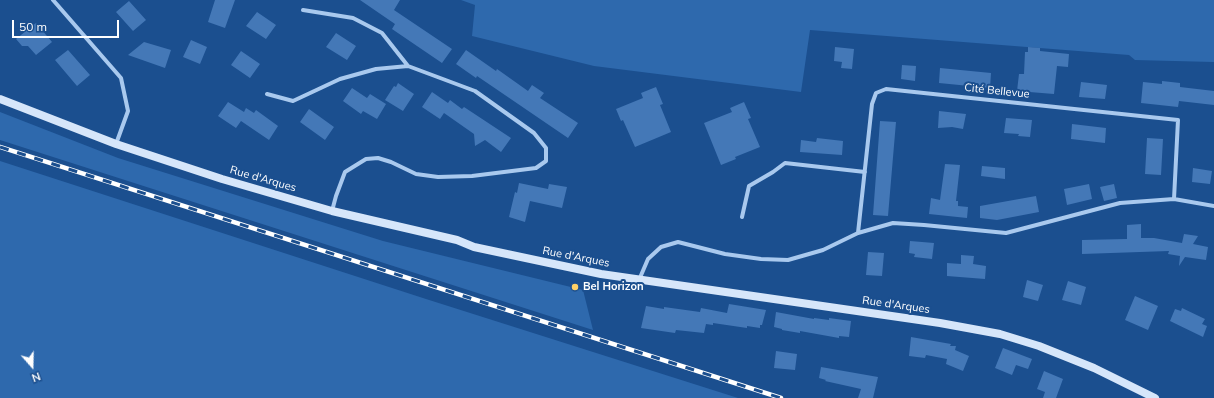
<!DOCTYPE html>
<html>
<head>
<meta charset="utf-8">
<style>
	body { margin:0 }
	#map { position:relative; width:1214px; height:398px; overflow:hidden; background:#1b4f8f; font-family:Mulish,sans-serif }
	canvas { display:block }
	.north { position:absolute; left:12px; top:346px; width:40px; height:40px; -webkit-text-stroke:3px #1b4f8f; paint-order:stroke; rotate:160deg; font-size:11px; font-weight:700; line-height:16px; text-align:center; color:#fff }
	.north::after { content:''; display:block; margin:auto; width:14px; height:18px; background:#fff; clip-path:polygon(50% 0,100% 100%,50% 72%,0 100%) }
	.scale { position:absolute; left:12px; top:20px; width:107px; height:18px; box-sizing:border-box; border:2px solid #fff; border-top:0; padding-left:5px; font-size:12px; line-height:14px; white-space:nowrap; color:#fff; -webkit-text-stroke:3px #1b4f8f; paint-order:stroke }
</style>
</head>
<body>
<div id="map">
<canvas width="1214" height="398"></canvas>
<div class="north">N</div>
<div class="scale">50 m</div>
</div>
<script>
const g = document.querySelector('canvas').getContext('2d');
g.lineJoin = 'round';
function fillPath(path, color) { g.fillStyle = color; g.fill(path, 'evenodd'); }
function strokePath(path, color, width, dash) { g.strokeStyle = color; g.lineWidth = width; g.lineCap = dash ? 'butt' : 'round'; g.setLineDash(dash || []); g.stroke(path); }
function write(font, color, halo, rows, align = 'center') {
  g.font = font + ' Mulish,sans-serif'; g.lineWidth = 4; g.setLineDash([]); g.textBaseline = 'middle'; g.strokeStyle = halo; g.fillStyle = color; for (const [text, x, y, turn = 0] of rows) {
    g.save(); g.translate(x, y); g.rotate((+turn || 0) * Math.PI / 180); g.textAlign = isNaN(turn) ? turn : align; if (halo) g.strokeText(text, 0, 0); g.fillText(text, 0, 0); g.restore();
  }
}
fillPath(new Path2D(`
	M461,0H1214V62L1135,60L1129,55L810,30L801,92L594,66L472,36L475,5Z
	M0,112L118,158L383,241L583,290L593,330L0,140Z
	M0,161L426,299L738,398H0Z`), '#2e69ad');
fillPath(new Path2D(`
	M215,0H235L225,28L208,22Z
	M360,0H400L394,10L452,49L442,63L392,29L395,24Z
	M129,1L146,20L133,31L116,12Z
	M257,12L276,25L266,39L246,26Z
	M36,23L52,42L36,55L28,46H22L16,39Z
	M336,33L356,46L347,60L326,47Z
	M191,40L207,47L200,64L183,57Z
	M144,42L171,50L165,68L128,55Z
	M835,47L854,49L852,69L841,68L842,62L834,61Z
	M1028,47L1040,48V51L1069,54L1068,67L1057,66L1054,94L1017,91L1019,74H1024L1025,52H1028Z
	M68,50L90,75L77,86L55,60Z
	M466,50L496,71L497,69L528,91L532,85L544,93L540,98L578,123L568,138L477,76L476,78L456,64Z
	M241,51L260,64L250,78L231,65Z
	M902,65L916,66L915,81L901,79Z
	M940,68L991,73L990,88L939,83Z
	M1162,81L1180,83V87L1214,91V105L1179,101L1178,107L1141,103L1143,82L1162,84Z
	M1081,82L1107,85L1105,99L1079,97Z
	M398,83L414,94L403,111L385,100L394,86L396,87Z
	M656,87L663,104L660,105L671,132L635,147L623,120L621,121L616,109L643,98L641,93Z
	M352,88L367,98L370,94L386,104L377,119L363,111L361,114L343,101Z
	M432,92L448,103L450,100L462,109L464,107L511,138L501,152L485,140L475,146L474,134L444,113L440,119L422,107Z
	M228,102L244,112L246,108L254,113L256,110L278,126L269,140L241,121L236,128L218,116Z
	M744,102L751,118L748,119L760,147L735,157L736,159L721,165L704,123L732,112L730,108Z
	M309,109L334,127L325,140L300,122Z
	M939,111L966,114L963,129L952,127L938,128Z
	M1006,118L1032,120L1030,137L1018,136L1019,134L1004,133Z
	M880,121L896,122L888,216L873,215Z
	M1072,124L1106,128L1105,143L1071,139Z
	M817,138L843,141L842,155L800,152L801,140L816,142Z
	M1147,138L1163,139L1161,175L1145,174Z
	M945,164L960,165L956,201H958V206L968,207L967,218L929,214L931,198L940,200Z
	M982,166L1005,168V179L981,176Z
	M1193,168L1212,171L1210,184L1192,182Z
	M519,183L548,189L549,184L567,187L562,208L530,201L525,222L509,217L515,192L517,193Z
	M1089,184L1092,199L1067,205L1064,189Z
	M1114,184L1117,198L1104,201L1100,187Z
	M1036,196L1039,212L997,220L980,218V206Z
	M1141,224V238H1154L1182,243L1184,234L1198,236L1193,244L1208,247L1206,260L1185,257L1179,266L1180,256L1168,254L1169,251L1082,254V240L1127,239V225Z
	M910,241L934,243L932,259L914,257L915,254L909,253Z
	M868,252L884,253L882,276L866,275Z
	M961,255L974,256L973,264L986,266L985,279L947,276V263L961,264Z
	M1027,280L1043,285L1038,301L1023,297Z
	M1068,281L1086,287L1081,305L1062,300Z
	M1135,296L1158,306L1148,330L1125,320Z
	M729,304L766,310L762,325H760V328L747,326V328L713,323V325L706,324L704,333L676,330L675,333L641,328L646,306L664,309V307L700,312L701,308L727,313Z
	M1182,308L1205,319L1202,324L1207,326L1203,337L1170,321L1175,309L1181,311Z
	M776,312L814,319V318L829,320V318L851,321L849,337L839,336V338L800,331V333L782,330V329L774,327Z
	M911,337L951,344L950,346H956L955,350L969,356L963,371L946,364L947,359L926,355L925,358L909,356Z
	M1003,348L1032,359L1028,369L1016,365L1012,375L995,368Z
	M776,351L797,354L795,370L774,368Z
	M821,367L878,377L873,398H858L861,389L825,381L826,380L819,378Z
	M1044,371L1063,379L1056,398H1043L1045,392L1037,389Z`), '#4478b7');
strokePath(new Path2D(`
	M53,0L121,78L128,111L116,144
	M303,10L353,18L382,33L408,66
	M267,94L293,101L340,79L376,69L408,66L475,91L534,133L546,148V161L536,168L472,176L438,177L416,174L391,162L378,158L366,159L345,172L336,196L332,211
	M742,217L749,186L773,172L785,163L865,172
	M858,233L872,104L876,93L886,89L1178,120L1174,199
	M639,280L648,259L661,247L678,242L725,254L761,259L788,260L823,250L858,233L893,223L924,225L1006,233L1120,203L1174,199L1214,206`), '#a9c9ee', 4);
strokePath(new Path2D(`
	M0,99L116,144L222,179L332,211L457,240L474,247L601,274L940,323L1000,334L1039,346L1094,368L1155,398`), '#d6e6fa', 8);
const rail = new Path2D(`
	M0,147L781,398`);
strokePath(rail, '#fff', 4.5);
strokePath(rail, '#1b4f8f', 3, [9]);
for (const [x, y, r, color] of [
	[575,287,4,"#ffd166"]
]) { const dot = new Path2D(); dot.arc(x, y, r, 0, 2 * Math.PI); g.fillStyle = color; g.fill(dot); strokePath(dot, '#1b4f8f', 1.5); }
write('11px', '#fff', '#1b4f8f', [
	["Cité Bellevue",997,91,6],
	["Rue d'Arques",263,179,16],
	["Rue d'Arques",576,257,11],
	["Rue d'Arques",896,305,8]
]);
write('bold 11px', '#fff', '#1b4f8f', [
	["Bel Horizon",583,287]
], 'left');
</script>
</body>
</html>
